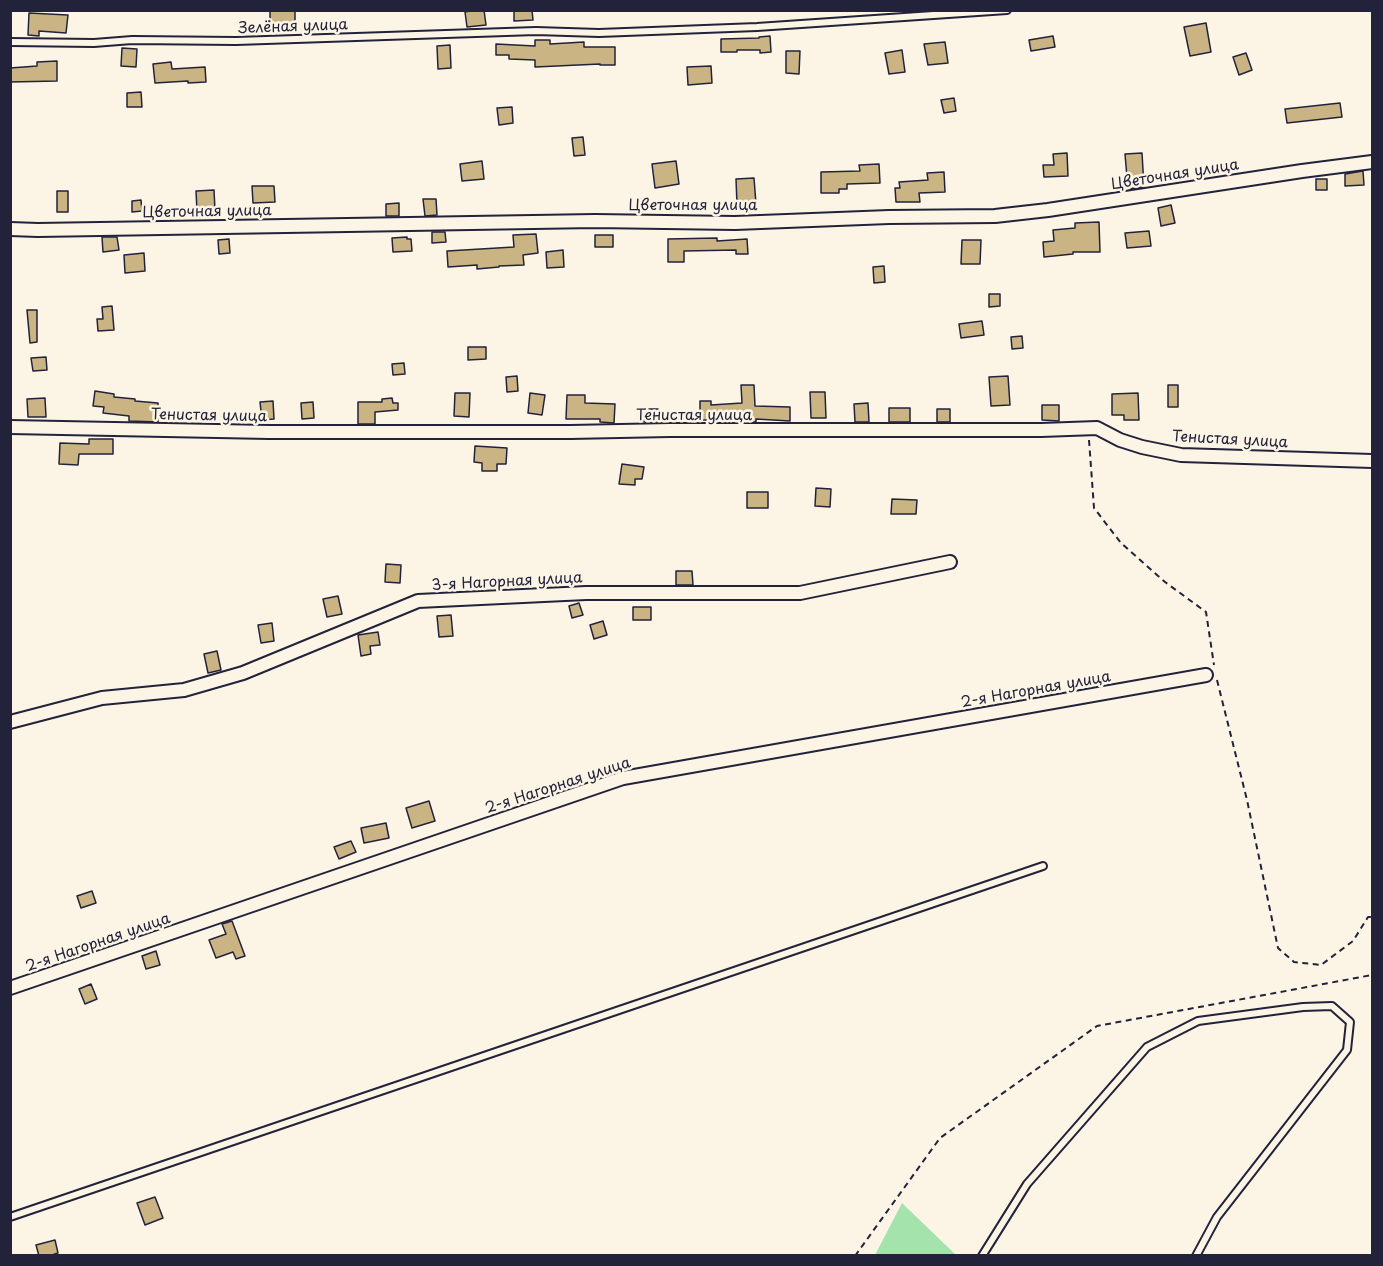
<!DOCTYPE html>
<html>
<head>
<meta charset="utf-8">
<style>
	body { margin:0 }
	#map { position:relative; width:1383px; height:1266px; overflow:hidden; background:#fcf5e5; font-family:"Playpen Sans",sans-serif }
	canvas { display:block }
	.frame { position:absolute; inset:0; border:12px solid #22223b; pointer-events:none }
</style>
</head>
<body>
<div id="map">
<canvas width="1383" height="1266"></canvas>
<div class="frame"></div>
</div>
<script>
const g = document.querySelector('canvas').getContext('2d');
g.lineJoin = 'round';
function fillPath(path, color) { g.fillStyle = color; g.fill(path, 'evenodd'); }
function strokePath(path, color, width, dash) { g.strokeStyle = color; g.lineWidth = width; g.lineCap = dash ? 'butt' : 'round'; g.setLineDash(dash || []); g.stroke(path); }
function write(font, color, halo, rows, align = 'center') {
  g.font = font + ' "Playpen Sans",sans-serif'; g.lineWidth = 5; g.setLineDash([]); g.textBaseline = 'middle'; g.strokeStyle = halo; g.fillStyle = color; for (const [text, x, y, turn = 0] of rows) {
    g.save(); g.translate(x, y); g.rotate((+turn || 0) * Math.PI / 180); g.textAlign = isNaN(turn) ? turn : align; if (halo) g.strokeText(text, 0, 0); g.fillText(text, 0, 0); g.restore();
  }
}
fillPath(new Path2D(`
	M902,1203L956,1255H875Z`), '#a4e3ab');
const building = new Path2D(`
	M270,10H295V27H279V32H270Z
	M475,10H484L486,25L467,27L465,12Z
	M514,10H532L533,20L514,21Z
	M29,13L68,15L66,33L39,31V36L28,35Z
	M1206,23L1211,52L1190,56L1184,27Z
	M770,36L771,52L760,53V50H737V52H721V39L759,38V37Z
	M1053,36L1055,47L1031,51L1029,40Z
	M535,40H550V44L584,42V47H615V65H600V64L535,67V60L509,59V55H496V44L535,46Z
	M945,42L948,63L928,65L924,44Z
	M450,45L451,68L438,69L437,46Z
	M122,48L137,49L136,67L121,66Z
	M902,50L905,72L889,74L885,53Z
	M786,51H800L799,74L786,73Z
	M1246,53L1252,70L1239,75L1233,57Z
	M57,61V81L10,82V68L37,66V62Z
	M171,62L172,69L205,67L206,82L188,83V81L155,83L153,64Z
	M711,66L712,83L688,85L687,67Z
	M141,92L142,107H127V93Z
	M954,98L956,111L944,113L941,100Z
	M1340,103L1342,117L1287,123L1285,109Z
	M512,107L513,123L499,125L497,108Z
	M583,137L585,155L574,156L572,138Z
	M1067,153L1068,176L1044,177L1043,165H1054L1053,154Z
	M1142,153L1144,187L1128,189L1125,154Z
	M482,161L484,179L462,181L460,164Z
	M676,161L679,184L655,188L652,164Z
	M879,164L880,183L847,184V189H839V193H821V172L860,171L859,165Z
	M1363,171L1364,185L1345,186V174Z
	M944,172L945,192L919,193L920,202H896L895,188H900L899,182L928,180L927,173Z
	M754,178L756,204L737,205L736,179Z
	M1316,179H1327V190H1316Z
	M252,186H274L275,202L253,203Z
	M214,190L215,210L197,211L196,191Z
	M57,191H68V212H57Z
	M423,199H436L437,215L425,216Z
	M141,200L142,211L132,212V201Z
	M399,203V216H386V204Z
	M1171,205L1175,223L1161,226L1158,208Z
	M1099,222L1100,252H1073V254L1044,257L1043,242L1054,241L1053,230L1075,228V223Z
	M1149,231L1151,246L1127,248L1125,233Z
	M432,232H445L446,242L432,243Z
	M536,234L538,253L523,255L524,265L499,266V267L477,269V265L448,267L447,251L514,247L513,235Z
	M595,235H613V247H595Z
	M102,237H117L119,250L103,252Z
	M407,237V239H411L412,251L393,252L392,238Z
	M717,238V241L747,239L748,254H736V250L684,251V262H668V239Z
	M229,239L230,253L219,254L218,240Z
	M962,240H981L980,264H961Z
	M563,250L564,267L547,268L546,252Z
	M144,253L145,271L125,273L124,255Z
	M884,266L885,282L874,283L873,267Z
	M989,294H1000V306L989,307Z
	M112,306L114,330L98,331L97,319H103L102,307Z
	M27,310H37V342L30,343Z
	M982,321L984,335L961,338L959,324Z
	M1022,336L1023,348L1012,349L1011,337Z
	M468,347H486V359L468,360Z
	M46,357L47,370L33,371L31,358Z
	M404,363L405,374L393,375L392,364Z
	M517,376L518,391L507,392L506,377Z
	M1008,376L1010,405L991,406L989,377Z
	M741,385H754L755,406L790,407V421L756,419V422H743V416L711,418V420H700V401H711V405L742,403Z
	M1168,385H1178V407H1168Z
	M95,391L114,394V397L135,399V401L158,403V422L129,421V416L103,413L104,407L93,406Z
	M810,392H825L826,418H811Z
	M455,393H470L469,417L454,416Z
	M530,393L545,395L542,415L528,413Z
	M1138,393L1139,420H1124V415H1112V394Z
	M567,395H585V403L615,404L614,423L600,422V419H566Z
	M45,398L46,417H28L27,399Z
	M392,398L393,403H398V410L375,412V424H358V402H382V399Z
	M273,401L274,419L262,420L260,402Z
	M313,402L314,418L302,419L301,403Z
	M868,403L869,422H855L854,404Z
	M1042,405H1059V421L1042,420Z
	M889,408H910V422H889Z
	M644,409H658V422H644Z
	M937,409H950V422H937Z
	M89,439H113V454H79L78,465L59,464L60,443L89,444Z
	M475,446L507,448L506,464H497V471H482V463L474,462Z
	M622,464L644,467L642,479H635V485L619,484Z
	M816,488L831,489L830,507L815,506Z
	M747,492H768V508H747Z
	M892,499L917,500L916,514H891Z
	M386,564L401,565L400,583L385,582Z
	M676,571H692L693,585H676Z
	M338,596L342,614L327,617L323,599Z
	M579,603L583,615L572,618L569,606Z
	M633,607H651V620H633Z
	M451,615L453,636L439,637L437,616Z
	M603,621L607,635L594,639L590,625Z
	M272,623L274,641L261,643L258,625Z
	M378,632L380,645L370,646L371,654L361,656L358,635Z
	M217,651L221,670L208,673L204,654Z
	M429,801L435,821L412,828L406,808Z
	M386,823L389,838L364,843L361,828Z
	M351,841L356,852L339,859L334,847Z
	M92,891L96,903L81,908L77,896Z
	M232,921L245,956L236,959L233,952L216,958L209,940L226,934L222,924Z
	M156,951L160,965L146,969L142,956Z
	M91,984L97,999L85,1004L79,989Z
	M155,1197L163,1218L145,1225L137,1203Z
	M55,1240L58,1253L49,1256H39L36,1245Z`);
fillPath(building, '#cbb483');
strokePath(building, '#22223b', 1.5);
const lane = new Path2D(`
	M10,42L94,43L132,40L236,41L536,31L599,33L757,27L1007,10
	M10,1217L1043,866
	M982,1256L1027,1184L1147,1047L1198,1021L1303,1007L1332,1006L1350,1022L1347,1050L1217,1217L1196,1256`);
const street = new Path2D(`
	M10,229L38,230L595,221L735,223L889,217L995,216L1048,210L1302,171L1372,162
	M10,427L269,432H570L670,430H1041L1097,428L1120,440L1142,447L1181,455L1372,461
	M10,722L102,698L184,690L243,673L418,601L586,593H800L950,562
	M10,988L623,778L1206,675`);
strokePath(lane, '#22223b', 10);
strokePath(street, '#22223b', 16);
strokePath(new Path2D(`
	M1089,440L1094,508L1121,543L1165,582L1206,612L1214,665
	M1217,680L1247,800L1278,948L1294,962L1321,965L1353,941L1368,917H1372
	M855,1256L940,1138L1097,1026L1372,975`), '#22223b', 2, [6, 4.5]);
strokePath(lane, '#fcf5e5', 6);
strokePath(street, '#fcf5e5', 12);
write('15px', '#22223b', '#fcf5e5', [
	["Зелёная улица",293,27,-2],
	["Цветочная улица",1175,175,-9],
	["Цветочная улица",693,206],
	["Цветочная улица",207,212,-1],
	["Тенистая улица",209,416,1],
	["Тенистая улица",694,416],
	["Тенистая улица",1230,440,3],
	["3-я Нагорная улица",507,582,-3],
	["2-я Нагорная улица",1036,690,-10],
	["2-я Нагорная улица",558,786,-18],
	["2-я Нагорная улица",98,943,-19]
]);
</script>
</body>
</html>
